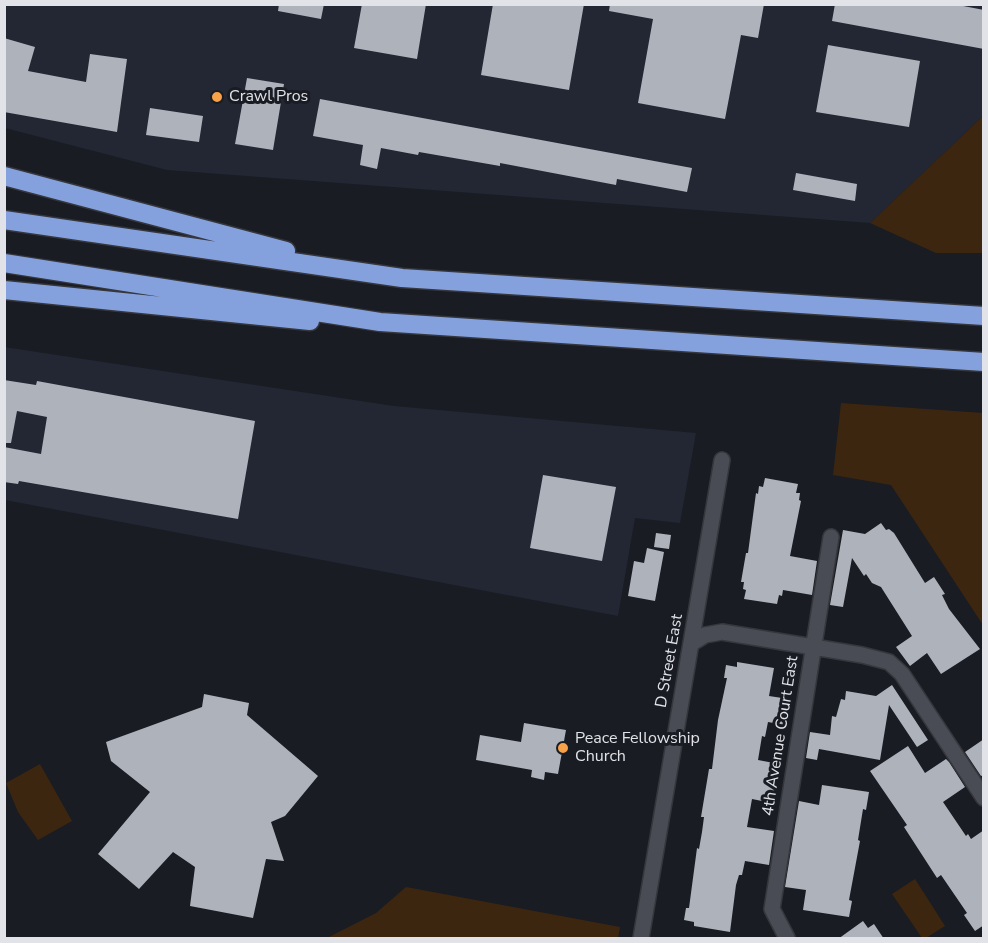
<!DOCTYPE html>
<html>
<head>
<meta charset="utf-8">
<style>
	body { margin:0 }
	#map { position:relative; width:988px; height:943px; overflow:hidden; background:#191c23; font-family:"Nunito Sans",sans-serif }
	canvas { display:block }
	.frame { position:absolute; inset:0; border:6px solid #e1e3e8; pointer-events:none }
</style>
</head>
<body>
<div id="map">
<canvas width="988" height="943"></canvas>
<div class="frame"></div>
</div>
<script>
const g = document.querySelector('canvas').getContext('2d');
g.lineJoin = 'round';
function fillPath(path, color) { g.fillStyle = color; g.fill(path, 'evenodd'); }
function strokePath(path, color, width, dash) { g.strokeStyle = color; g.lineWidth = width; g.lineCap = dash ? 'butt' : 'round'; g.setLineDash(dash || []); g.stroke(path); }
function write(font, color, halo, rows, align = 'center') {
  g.font = font + ' "Nunito Sans",sans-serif'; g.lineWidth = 6; g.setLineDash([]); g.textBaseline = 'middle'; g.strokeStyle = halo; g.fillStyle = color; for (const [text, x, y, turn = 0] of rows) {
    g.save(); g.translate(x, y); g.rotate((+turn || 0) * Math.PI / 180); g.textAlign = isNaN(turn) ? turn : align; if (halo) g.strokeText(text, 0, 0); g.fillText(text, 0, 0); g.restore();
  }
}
fillPath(new Path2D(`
	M4,5H983V116L870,223L167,170L5,128Z
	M4,347L394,406L696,433L680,523L635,518L618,616L5,500Z`), '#222733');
fillPath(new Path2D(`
	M983,116V253H936L870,223Z
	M841,403L983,413V625L891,485L833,475Z
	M40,764L72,821L38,840L18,812L6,783Z
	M915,879L945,926L926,938H922L892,894Z
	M406,887L620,927L618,938H327L376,913Z`), '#3d260f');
fillPath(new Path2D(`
	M279,4H324L321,19L278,11Z
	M362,4H426L417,59L354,48Z
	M493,4H584L569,90L481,75Z
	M610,4H764L758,38L741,35L725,119L638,103L653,19L609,11Z
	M835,4H953L984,10V49L832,21Z
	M4,38L35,47L28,71L86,82L90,54L127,59L117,132L4,112Z
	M828,45L920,61L909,127L816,112Z
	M247,78L284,84L273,150L235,144Z
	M320,99L692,168L687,192L617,179L616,185L500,163V166L419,152L418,155L381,148L377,169L360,165L363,145L313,136Z
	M150,108L203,116L199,142L146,135Z
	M796,173L857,184L855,201L793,190Z
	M4,380L36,385L37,381L255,421L238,519L19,481L18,484L4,482V447L41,454L47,417L17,411L11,443H4Z
	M543,475L616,487L602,561L530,548Z
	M765,478L798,484L796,493H800L799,500L801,501L790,556L817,561L812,595L783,590L782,596L779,595L777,604L744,599L746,590L743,589L744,582H741L746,553H748L756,493L758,494L759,486L763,487Z
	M881,523L886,530L889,529L894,533L925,583L934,577L945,594L942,595L949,609L980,649L941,674L927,653L910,666L896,647L912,636L881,587L872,583L866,574L864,576L852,558L843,607L830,605L843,530L865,534Z
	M656,533L671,535L669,549L654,547Z
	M647,548L664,552L655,601L628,596L634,561L644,563Z
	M737,662L774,668L769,696L789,699L785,725L768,722L765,737L762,736L758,760L779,764L772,803L752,799L747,827L774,831L769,865L745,861L742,875H739L736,885L730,932L694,926V922L684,920L686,908H689L697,848L699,849L702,832L704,817H701L709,769H712L718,720L727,678H724L726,665L737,667Z
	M892,685L928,740L917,747L889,705L880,760L819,749L817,760L806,758L810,732L830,735L832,716L836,717L841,699L845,700L846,691L876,696Z
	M204,694L249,703L247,715L318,776L285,816L271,822L284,861L266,859L253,918L190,906L195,867L173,852L139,889L98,854L150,792L111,761L106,742L202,707Z
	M524,723L566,730L558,774L545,772L544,780L531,777L532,770L476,760L480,735L521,742Z
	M984,739V775L981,776L965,752Z
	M908,746L925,773L946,759L949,762L965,787L943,802L966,836L968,834L971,839L984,830V925L975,931L964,915L967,913L941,875L937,878L904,827L907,825L870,771Z
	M822,785L869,792L866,810L863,809L858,840L860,841L849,900L852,901L849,917L803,910L806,890L785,887L799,801L819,805Z
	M863,921L868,928L874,924L884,939H838Z`), '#aeb2bb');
const street = new Path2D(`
	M692,643L705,635L722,632L862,655L889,662L902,674L984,798
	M641,938L722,460
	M787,938L772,909L831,537`);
const highway = new Path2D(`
	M4,176L286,251
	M4,220L402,278L984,316
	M4,263L380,322L984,362
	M4,290L310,321`);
strokePath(street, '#35373c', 18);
strokePath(highway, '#35373c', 21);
strokePath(street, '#494c54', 15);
strokePath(highway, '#85a1dd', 18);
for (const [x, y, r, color] of [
	[217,97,6,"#f7a149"],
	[563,748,6,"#f7a149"]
]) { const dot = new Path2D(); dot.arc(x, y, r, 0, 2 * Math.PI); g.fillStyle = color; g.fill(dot); strokePath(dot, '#191c23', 2); }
write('16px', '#e1e3e8', '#191c23', [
	["Crawl Pros",229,97],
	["Peace Fellowship",575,739],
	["Church",575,757]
], 'left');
write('16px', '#e1e3e8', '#191c23', [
	["D Street East",670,661,-80],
	["4th Avenue Court East",781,736,-81]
]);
</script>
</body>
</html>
